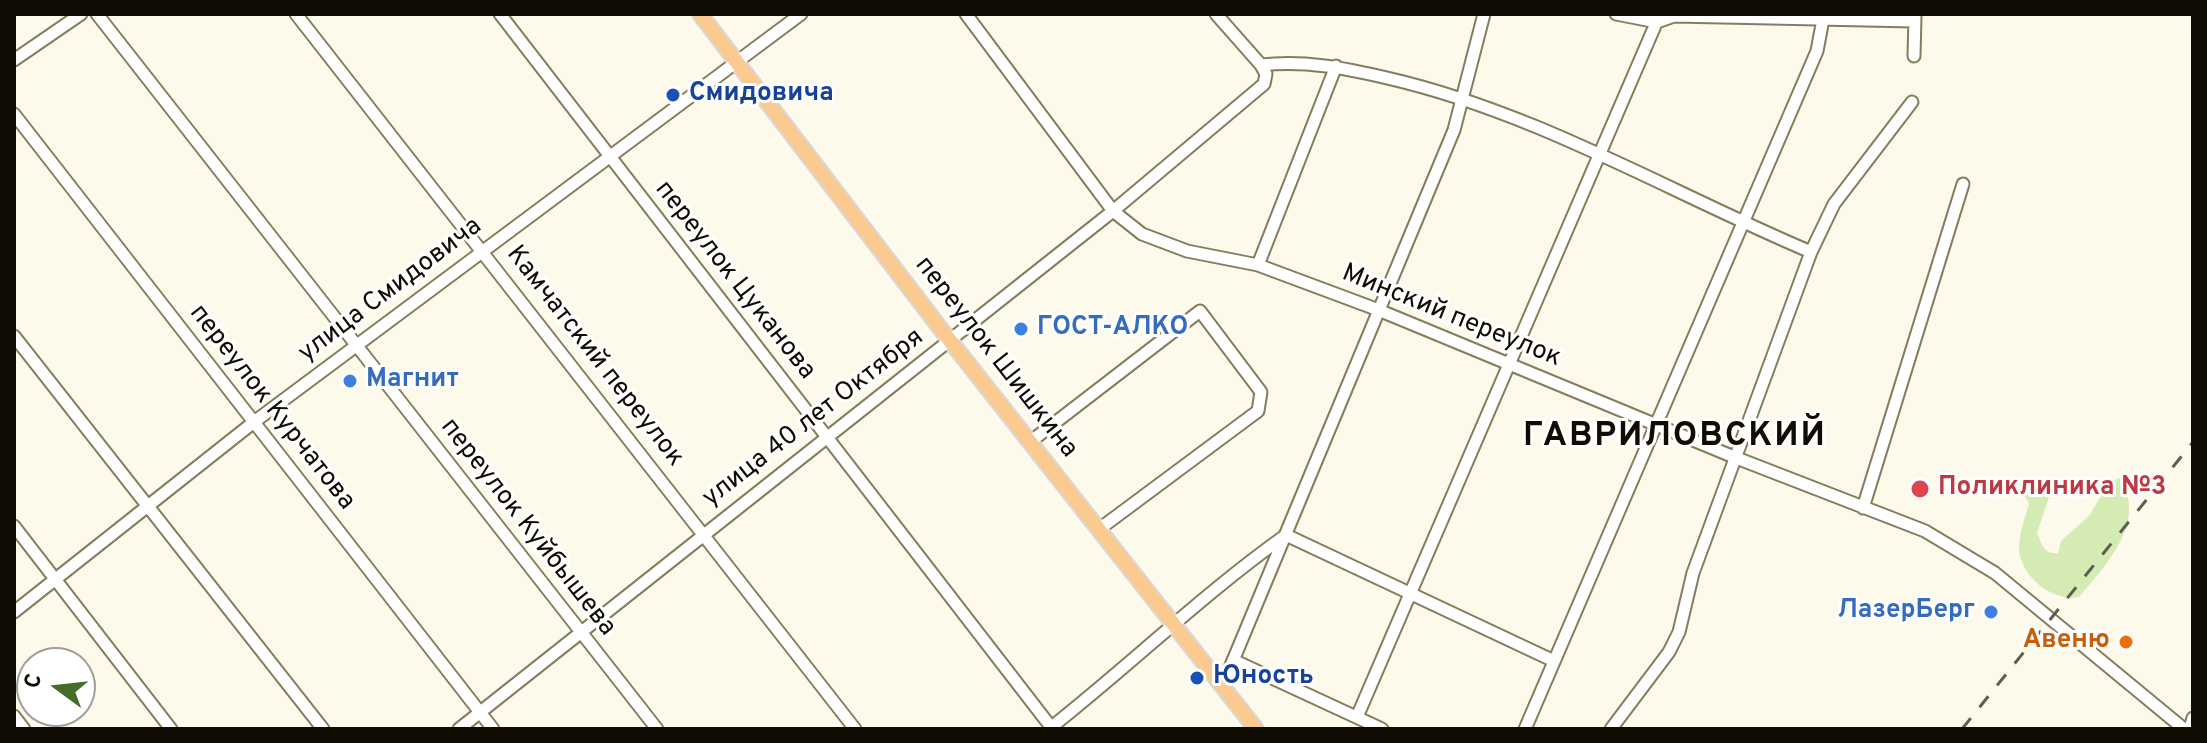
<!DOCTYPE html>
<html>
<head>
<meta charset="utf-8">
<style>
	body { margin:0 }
	#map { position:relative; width:2207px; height:743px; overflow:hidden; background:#fdf9eb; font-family:Overpass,sans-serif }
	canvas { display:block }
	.frame { position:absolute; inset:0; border:16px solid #100c03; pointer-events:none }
	.north { position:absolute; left:16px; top:647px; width:80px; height:80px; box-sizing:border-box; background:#fff; border:2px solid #9f9e9a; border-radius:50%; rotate:285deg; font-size:22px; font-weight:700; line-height:32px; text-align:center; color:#100c03 }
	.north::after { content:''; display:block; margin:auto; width:28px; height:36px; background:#456d28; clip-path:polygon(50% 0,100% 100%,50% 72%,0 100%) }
</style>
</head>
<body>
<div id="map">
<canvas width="2207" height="743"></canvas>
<div class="frame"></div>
<div class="north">С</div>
</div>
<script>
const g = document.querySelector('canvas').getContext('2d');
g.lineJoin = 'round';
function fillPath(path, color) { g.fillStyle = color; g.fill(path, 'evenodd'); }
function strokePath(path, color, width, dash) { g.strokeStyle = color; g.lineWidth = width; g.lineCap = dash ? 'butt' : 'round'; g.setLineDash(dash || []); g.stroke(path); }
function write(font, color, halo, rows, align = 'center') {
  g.font = font + ' Overpass,sans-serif'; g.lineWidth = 6; g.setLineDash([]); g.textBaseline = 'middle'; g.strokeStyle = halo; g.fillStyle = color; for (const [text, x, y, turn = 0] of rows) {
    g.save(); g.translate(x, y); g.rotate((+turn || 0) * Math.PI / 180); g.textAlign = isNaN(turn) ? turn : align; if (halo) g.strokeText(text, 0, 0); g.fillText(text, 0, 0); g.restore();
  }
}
fillPath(new Path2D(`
	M2025,477L2048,482L2052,488L2037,533C2042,544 2044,555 2058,553L2061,541L2089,516L2109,483L2119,478C2149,521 2105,566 2079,597C2055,601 2029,583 2021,559C2015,542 2025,520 2029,503L2020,488Z`), '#d5ebb4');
const minor = new Path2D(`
	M97,14L657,729
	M296,14L855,729
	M500,14L1051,727
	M966,14L1113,211L1142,234L1187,251L1258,265L1376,309L1734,457L1925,531L1995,573L2184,729
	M1216,14L1261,65
	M1616,14L1657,22L1674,16L1914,21
	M1914,56L1915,17
	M14,60L81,14
	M14,114L493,729
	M1258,265L1336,66
	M14,336L323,729
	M1030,442L1200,311L1261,392L1258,411L1098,530
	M1863,508L1963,184
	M14,526L171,729
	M14,612L254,422L801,14
	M1233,660L1382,729
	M1222,687L1454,130L1484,14
	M14,716L24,729
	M1357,717L1660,14
	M459,729L1113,211L1264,84L1266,74L1261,65C1305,60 1344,68 1387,78C1536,112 1671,193 1811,252
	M1049,729C1129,666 1203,594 1286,535L1554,661
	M1525,729L1817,51L1824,14
	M1611,729L1669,652L1679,632L1693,573L1811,252L1834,204L1912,102
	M2190,729L2193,718`);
const major = new Path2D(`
	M700,14L940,328L1256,729`);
strokePath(minor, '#877c5d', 15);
strokePath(major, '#d9d8d7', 18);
strokePath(minor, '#fff', 11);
strokePath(major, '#faca91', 14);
strokePath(new Path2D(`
	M1962,729L2193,442`), '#605c51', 3, [14, 14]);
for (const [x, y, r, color] of [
	[673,95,8,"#1a4fb4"],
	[1021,329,8,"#3f7fe0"],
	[350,381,8,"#3f7fe0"],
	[1920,489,10,"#e0444e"],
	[1991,612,8,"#3f7fe0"],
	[2126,642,8,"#e8710a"],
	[1197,678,8,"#1a4fb4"]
]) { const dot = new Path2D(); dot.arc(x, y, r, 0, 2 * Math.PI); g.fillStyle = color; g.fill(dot); strokePath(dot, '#fff', 3); }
write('bold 26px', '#164399', '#fff', [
	["Смидовича",689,95],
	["Юность",1213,678]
], 'left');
write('26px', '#100c03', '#fff', [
	["переулок Цуканова",734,281,52],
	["улица Смидовича",391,291,-37],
	["Минский переулок",1451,317,22],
	["Камчатский переулок",594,357,52],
	["переулок Шишкина",995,358,52],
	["переулок Курчатова",271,408,52],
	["улица 40 лет Октября",814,419,-38],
	["переулок Куйбышева",527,528,52]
]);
write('bold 26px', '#366cbe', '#fff', [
	["ГОСТ-АЛКО",1037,329],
	["Магнит",366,381],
	["ЛазерБерг",1975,612,"right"]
], 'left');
write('bold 26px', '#be3a42', '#fff', [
	["Поликлиника №3",1938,489]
], 'left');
write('bold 26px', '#c56008', '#fff', [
	["Авеню",2110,642]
], 'right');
g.letterSpacing = '2px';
write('bold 34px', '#100c03', '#fff', [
	["ГАВРИЛОВСКИЙ",1675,438]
]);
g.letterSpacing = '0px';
</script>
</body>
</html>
